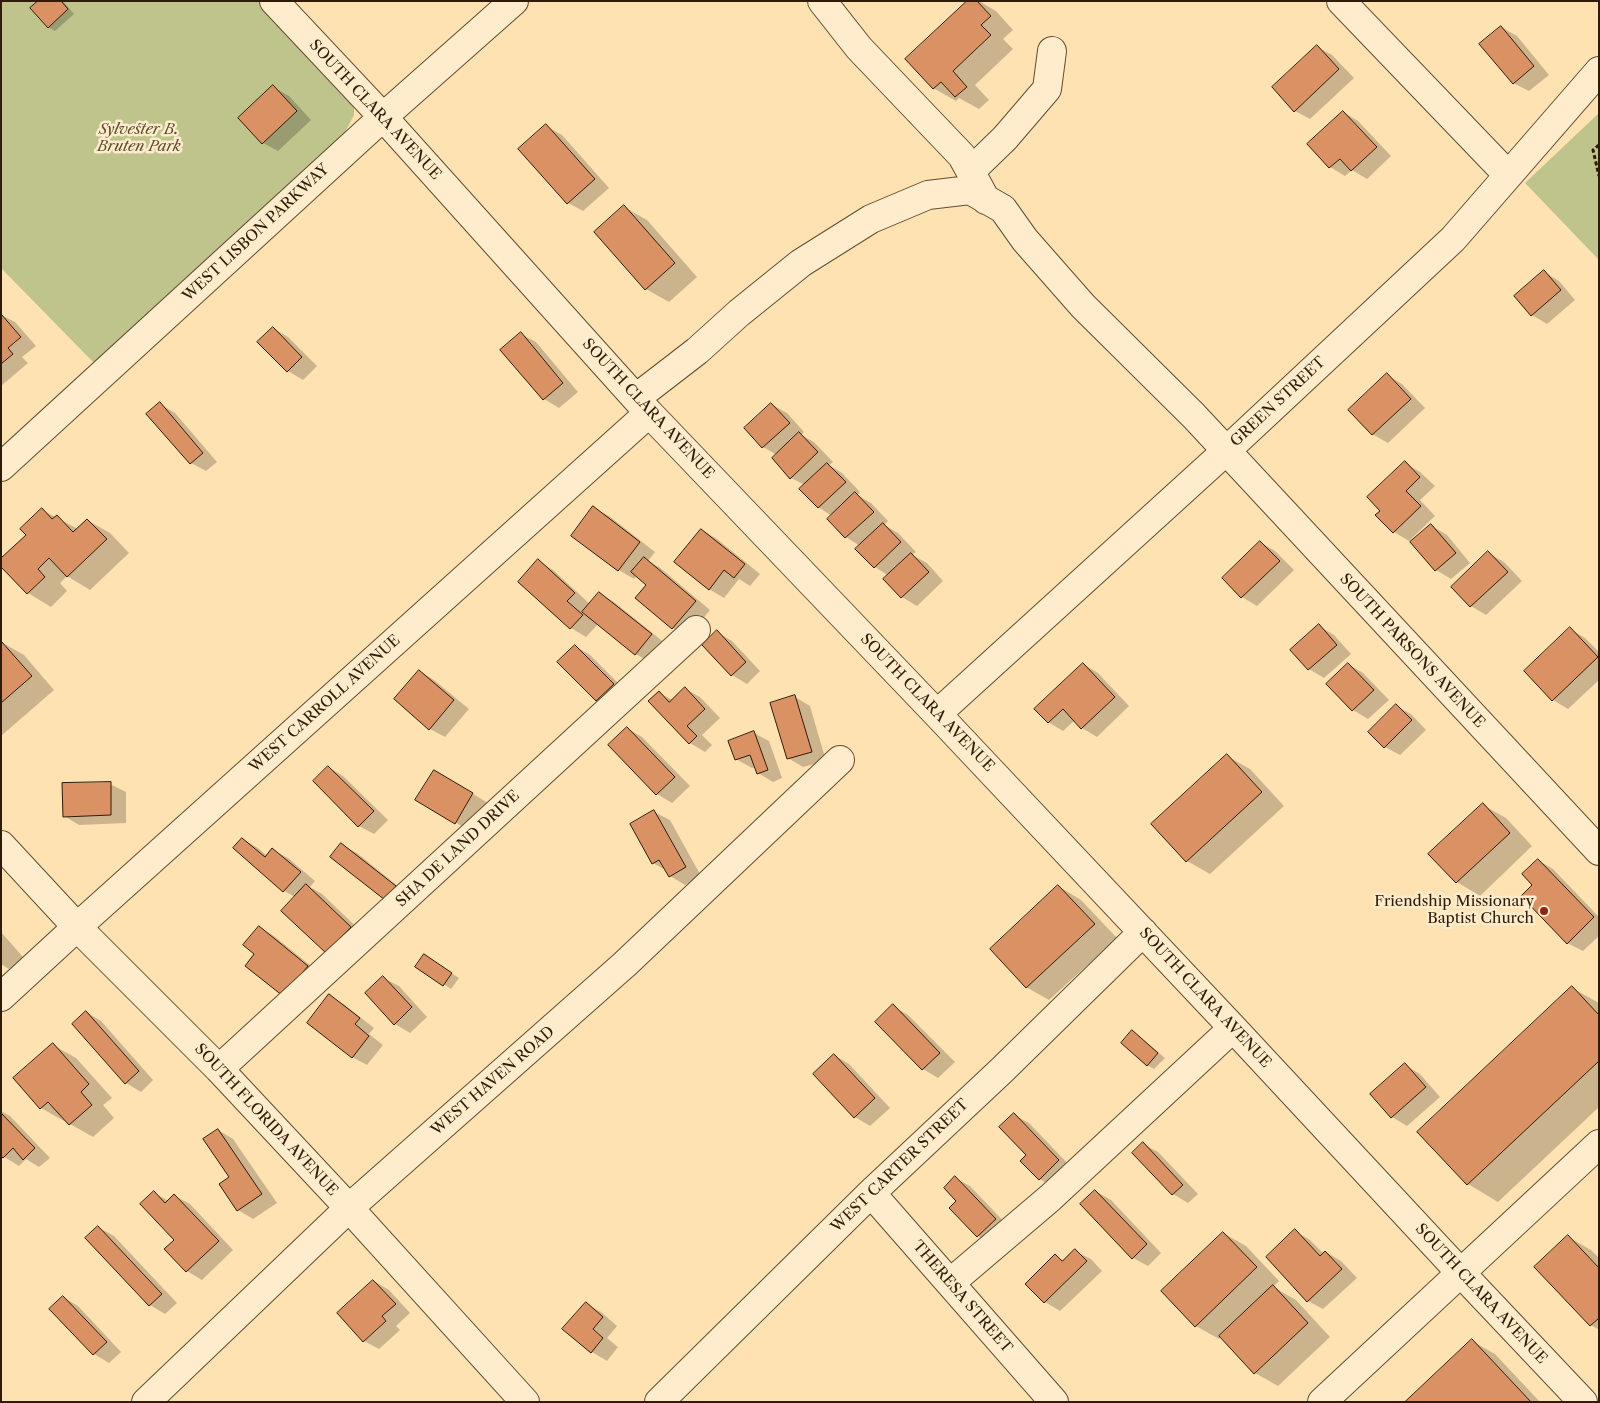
<!DOCTYPE html>
<html>
<head>
<meta charset="utf-8">
<style>
	body { margin:0 }
	#map { position:relative; width:1600px; height:1403px; overflow:hidden; background:#fee2b1; font-family:"Libre Caslon Text",serif }
	canvas { display:block }
	.frame { position:absolute; inset:0; border:2px solid #301b07; pointer-events:none }
</style>
</head>
<body>
<div id="map">
<canvas width="1600" height="1403"></canvas>
<div class="frame"></div>
</div>
<script>
const g = document.querySelector('canvas').getContext('2d');
g.lineJoin = 'round';
function fillPath(path, color) { g.fillStyle = color; g.fill(path, 'evenodd'); }
function strokePath(path, color, width, dash) { g.strokeStyle = color; g.lineWidth = width; g.lineCap = dash ? 'butt' : 'round'; g.setLineDash(dash || []); g.stroke(path); }
function write(font, color, halo, rows, align = 'center') {
  g.font = font + ' "Libre Caslon Text",serif'; g.lineWidth = 5; g.setLineDash([]); g.textBaseline = 'middle'; g.strokeStyle = halo; g.fillStyle = color; for (const [text, x, y, turn = 0] of rows) {
    g.save(); g.translate(x, y); g.rotate((+turn || 0) * Math.PI / 180); g.textAlign = isNaN(turn) ? turn : align; if (halo) g.strokeText(text, 0, 0); g.fillText(text, 0, 0); g.restore();
  }
}
fillPath(new Path2D(`
	M1,1H258L354,106V115L341,140L96,365L1,268Z
	M1599,113V260L1525,183Z`), '#bfc38c');
fillPath(new Path2D(`
	M40,1H63L74,14L55,31L48,27Z
	M969,1H979L996,11L1013,30L1003,39L1013,49L975,85L989,100L979,109L959,98L956,101L933,88Z
	M1501,27L1517,36L1549,75L1529,91L1513,83Z
	M1317,47L1332,55L1354,78L1310,119L1295,111Z
	M273,87L289,96L311,120L278,151L263,143Z
	M1343,112L1358,121L1391,156L1367,179L1352,170L1345,176L1330,167Z
	M546,126L562,135L609,188L583,211L568,203Z
	M624,207L647,220L697,277L669,302L646,289Z
	M1544,272L1559,281L1575,300L1547,324L1532,315Z
	M1,315L15,322L36,346L22,357L28,363L1,386Z
	M273,328L288,337L317,366L303,380L288,371Z
	M521,334L536,342L578,392L559,408L544,399Z
	M1387,375L1402,384L1425,408L1388,443L1372,434Z
	M160,404L175,413L217,462L206,471L191,463Z
	M771,404L787,413L804,432L801,435L814,442L833,462L829,465L842,473L860,492L857,495L871,503L888,521L884,525L898,533L916,552L912,555L927,563L943,581L917,606L902,597L889,576L875,567L860,546L846,537L829,519L832,516L818,507L805,485L791,478L773,458L777,455L763,447Z
	M1405,463L1420,472L1435,486L1420,500L1435,516L1409,541L1394,532L1377,515L1382,511Z
	M594,508L609,516L655,552L648,561L659,567L710,610L688,637L673,628L637,597L648,585L637,575L634,579L619,570L573,535Z
	M42,510L78,529L87,520L110,533L129,553L90,590L67,576L60,583L67,591L51,607L28,593L27,535Z
	M1432,526L1447,535L1470,563L1451,579L1436,570Z
	M702,530L717,539L760,574L750,586L739,579L724,598L709,589Z
	M1260,542L1275,551L1294,570L1257,606L1242,597L1224,578Z
	M1488,553L1504,562L1522,581L1486,615L1471,606L1453,587Z
	M538,561L553,570L590,604L599,593L614,602L666,644L651,663L636,654L598,624L586,637L571,628Z
	M1319,626L1334,635L1351,654L1324,678L1309,669Z
	M1570,629L1585,638L1599,652V680L1568,709L1553,700L1526,671Z
	M717,632L732,641L760,671L747,684L732,675Z
	M1,642L24,655L54,690L1,736Z
	M575,646L590,655L628,693L612,709L597,700Z
	M1083,664L1098,673L1129,706L1097,737L1082,728L1075,720L1063,731L1048,722Z
	M1348,664L1363,673L1389,700L1368,719L1353,710L1328,684Z
	M419,671L434,680L469,709L445,737L430,729L395,699Z
	M685,689L700,697L720,718L702,735L712,745L705,752L690,743L659,693L673,700Z
	M795,697L810,706L826,761L803,767L788,758Z
	M1396,706L1411,714L1426,730L1400,755L1385,747Z
	M627,728L642,737L690,786L672,803L657,794L609,745Z
	M754,733L769,741L782,778L773,782L758,773L756,767L752,768L736,759Z
	M1227,756L1250,769L1284,806L1210,874L1187,861Z
	M328,767L343,776L388,820L374,834L359,826Z
	M435,771L488,803L470,831L417,800Z
	M110,784L126,792V823L79,825L64,816Z
	M1483,805L1506,818L1532,846L1480,896L1457,882Z
	M654,812L670,820L701,876L685,885L670,876L667,871L653,863Z
	M242,839L258,848L267,856L273,850L288,858L315,881L310,887L322,894L366,936L342,961L295,897L284,891Z
	M342,845L357,853L410,896L400,908Z
	M1538,860L1553,869L1599,917V936L1583,951L1567,943L1534,885Z
	M1058,886L1081,900L1117,938L1049,1000L1026,987Z
	M259,927L274,936L322,975L299,1004L256,954Z
	M1,932L23,957L9,969L1,964Z
	M431,960L459,978L451,989L417,966Z
	M383,978L399,986L427,1017L410,1033L395,1024Z
	M1572,988L1599,1003V1107L1498,1202L1468,1184L1418,1132Z
	M330,996L345,1005L374,1028L369,1034L383,1045L367,1065L352,1057Z
	M893,1006L908,1015L955,1062L938,1078L923,1069L876,1022Z
	M86,1012L101,1021L153,1080L141,1092L126,1083Z
	M1132,1032L1139,1036L1165,1058L1154,1069L1147,1065Z
	M53,1045L76,1058L112,1098L103,1105L114,1118L93,1137L70,1124L66,1119L64,1121L41,1108Z
	M834,1055L849,1064L890,1108L870,1126L855,1117Z
	M1405,1065L1420,1074L1440,1097L1407,1126L1392,1117Z
	M1,1111L10,1116L50,1158L39,1167L26,1159L19,1166L1,1155Z
	M1014,1115L1029,1123L1073,1169L1055,1187L1039,1179L1028,1155Z
	M218,1130L233,1139L277,1203L253,1219L238,1210Z
	M1143,1144L1158,1152L1198,1194L1188,1203L1173,1194L1134,1153Z
	M955,1178L970,1186L1010,1228L993,1245L978,1236L951,1208L958,1201Z
	M1095,1191L1111,1200L1161,1253L1148,1266L1133,1258Z
	M154,1193L169,1201L175,1196L190,1204L233,1250L202,1280L187,1271L176,1240Z
	M98,1227L114,1236L177,1303L165,1314L150,1305Z
	M1295,1231L1310,1240L1324,1254L1326,1252L1341,1261L1357,1278L1323,1309L1308,1301Z
	M1223,1233L1246,1246L1279,1281L1273,1287L1296,1300L1330,1337L1278,1386L1255,1373L1221,1337L1219,1339L1196,1326Z
	M1568,1237L1591,1250L1599,1258V1330L1591,1325L1536,1267Z
	M1075,1251L1091,1259L1102,1271L1060,1311L1045,1302L1056,1256L1064,1261Z
	M374,1281L389,1290L410,1313L396,1326L400,1330L379,1349L364,1341Z
	M63,1297L78,1306L121,1352L109,1363L94,1354L51,1309Z
	M586,1304L601,1312L617,1326L607,1338L618,1347L607,1361L592,1352Z
	M1472,1341L1495,1354L1540,1402H1407Z`), '#0003');
const building = new Path2D(`
	M38,1H61L68,9L48,28L30,8Z
	M967,1H977L991,16L981,25L991,35L953,71L967,87L955,97L941,82L933,89L905,59Z
	M1501,26L1534,66L1513,84L1479,44Z
	M1317,45L1339,69L1294,112L1272,87Z
	M273,85L297,111L262,144L238,118Z
	M1343,111L1377,147L1351,171L1340,159L1329,168L1307,144Z
	M546,124L595,179L567,204L518,149Z
	M624,205L675,263L645,290L594,232Z
	M1544,270L1561,290L1531,316L1514,296Z
	M1,314L21,337L8,348L13,354L1,364Z
	M273,327L302,357L287,372L257,342Z
	M521,332L563,383L543,400L500,350Z
	M1387,373L1411,399L1372,435L1348,410Z
	M160,402L203,453L190,464L146,414Z
	M771,403L790,423L762,448L744,428Z
	M799,432L818,452L790,479L772,458Z
	M1405,461L1420,477L1406,491L1421,506L1393,533L1375,515L1380,511L1367,497Z
	M827,463L846,482L818,508L799,489Z
	M855,492L874,512L845,538L827,519Z
	M593,506L640,542L618,571L571,536Z
	M42,508L52,519L57,515L73,532L87,519L107,539L67,577L49,558L38,569L45,577L27,594L1,567V558L26,535L20,529Z
	M883,523L901,542L874,568L855,549Z
	M1431,524L1456,553L1435,571L1410,542Z
	M701,529L745,564L734,578L724,570L709,590L674,562Z
	M1260,541L1280,561L1241,598L1222,578Z
	M1488,551L1508,572L1470,607L1451,587Z
	M911,553L929,572L901,598L883,579Z
	M644,557L696,601L672,629L635,598L646,585L631,572Z
	M538,559L575,593L567,601L583,615L570,629L518,582Z
	M599,592L652,634L635,655L582,612Z
	M1319,624L1337,645L1308,670L1290,650Z
	M1570,627L1598,657L1552,701L1524,671Z
	M717,630L746,662L731,676L702,645Z
	M1,641L32,676L1,703Z
	M575,645L614,684L596,701L557,662Z
	M1083,663L1115,697L1081,729L1063,709L1048,723L1034,709Z
	M1348,663L1374,690L1352,711L1326,684Z
	M419,670L454,700L429,730L394,699Z
	M685,687L705,709L687,726L697,736L689,744L648,701L659,691L669,702Z
	M795,695L812,752L787,759L770,703Z
	M1396,704L1412,720L1384,748L1368,732Z
	M627,727L675,777L656,795L608,745Z
	M754,731L768,770L757,774L750,755L735,760L728,741Z
	M1227,754L1262,792L1186,862L1151,824Z
	M328,766L374,811L358,827L313,781Z
	M434,770L473,793L455,824L415,800Z
	M111,782V815L63,817L62,783Z
	M1483,803L1510,833L1456,883L1428,854Z
	M654,810L686,867L669,877L659,860L652,864L630,824Z
	M242,838L265,857L272,848L301,872L283,892L233,848Z
	M341,843L396,886L385,900L330,857Z
	M1538,859L1594,917L1567,944L1521,896L1532,885L1522,874Z
	M306,884L351,927L326,953L281,911Z
	M1058,885L1095,924L1026,988L990,949Z
	M259,926L308,966L283,996L245,966L254,954L243,945Z
	M424,954L452,973L443,986L415,967Z
	M383,976L412,1007L394,1025L365,993Z
	M1572,986L1599,1015V1061L1467,1185L1417,1132Z
	M329,994L360,1018L355,1024L369,1036L352,1058L307,1023Z
	M893,1004L940,1053L922,1070L875,1022Z
	M86,1011L139,1071L125,1084L72,1024Z
	M1132,1030L1158,1053L1147,1066L1121,1043Z
	M53,1043L89,1084L81,1092L92,1105L69,1125L48,1102L40,1109L13,1078Z
	M834,1054L875,1098L854,1118L813,1074Z
	M1405,1063L1426,1087L1391,1118L1370,1094Z
	M1,1113L35,1148L23,1160L13,1148L3,1158L1,1156Z
	M1014,1113L1059,1160L1039,1180L1020,1161L1026,1155L999,1127Z
	M218,1129L262,1194L237,1211L219,1184L229,1177L203,1139Z
	M1143,1142L1183,1185L1172,1195L1132,1153Z
	M955,1176L996,1219L977,1237L949,1208L956,1201L944,1188Z
	M1095,1190L1147,1244L1132,1259L1080,1204Z
	M154,1191L165,1203L174,1194L219,1241L186,1272L164,1249L174,1240L140,1204Z
	M98,1226L162,1294L149,1306L85,1238Z
	M1295,1229L1320,1256L1325,1251L1342,1269L1307,1302L1266,1257Z
	M1223,1232L1257,1267L1195,1327L1161,1291Z
	M1568,1235L1599,1268V1318L1590,1326L1534,1267Z
	M1075,1249L1087,1261L1044,1303L1025,1284L1055,1254L1062,1261Z
	M373,1280L396,1304L382,1316L386,1321L363,1342L337,1313Z
	M1273,1285L1308,1323L1254,1374L1219,1336Z
	M63,1296L107,1342L93,1355L49,1309Z
	M586,1302L603,1317L593,1329L603,1338L591,1353L562,1329Z
	M1472,1339L1531,1402H1405Z`);
fillPath(building, '#da9265');
strokePath(building, '#301b07', 1);
const minor = new Path2D(`
	M274,1L383,117L649,413L937,714L1233,1028L1460,1272L1583,1402
	M822,1L859,48L962,156L986,200
	M1341,1L1508,175
	M971,171L1005,138L1047,89L1052,51
	M636,398L697,351L739,313L801,263L871,219L928,195L970,190L1003,209L1025,240L1083,306L1194,416L1599,851
	M1,467L383,117L514,1
	M937,714L1226,451L1453,239L1599,71
	M1,845L77,927L219,1069L349,1208L525,1402
	M1,997L77,927L649,413
	M219,1069L696,630
	M871,1193L1054,1402
	M950,1283L1050,1198L1233,1028
	M146,1402L349,1208L625,964L840,760
	M659,1402L871,1193L1001,1071L1143,932
	M1322,1402L1599,1144`);
strokePath(minor, '#644d32', 30);
strokePath(new Path2D(`
	M1599,145L1593,150L1599,176`), '#301b07', 3, [4, 2.5]);
strokePath(minor, '#feeccc', 28);
for (const [x, y, r, color] of [
	[1544,911,5,"#8f2418"]
]) { const dot = new Path2D(); dot.arc(x, y, r, 0, 2 * Math.PI); g.fillStyle = color; g.fill(dot); strokePath(dot, '#feeccc', 2); }
write('15px', '#301b07', '#feeccc', [
	["SOUTH CLARA AVENUE",375,110,47],
	["WEST LISBON PARKWAY",256,233,-43],
	["GREEN STREET",1278,402,-43],
	["SOUTH CLARA AVENUE",648,409,47],
	["SOUTH PARSONS AVENUE",1412,651,47],
	["SOUTH CLARA AVENUE",927,703,46],
	["WEST CARROLL AVENUE",325,704,-42],
	["SHA DE LAND DRIVE",458,849,-43],
	["SOUTH CLARA AVENUE",1205,998,47],
	["WEST HAVEN ROAD",493,1081,-41],
	["SOUTH FLORIDA AVENUE",266,1120,47],
	["WEST CARTER STREET",900,1166,-44],
	["SOUTH CLARA AVENUE",1481,1294,47],
	["THERESA STREET",962,1297,49]
]);
write('italic 15px', '#5b4d2f', '#feeccc', [
	["Sylvester B.",139,130],
	["Bruten Park",139,147]
]);
write('15px', '#301b07', '#feeccc', [
	["Friendship Missionary",1534,902],
	["Baptist Church",1534,919]
], 'right');
</script>
</body>
</html>
